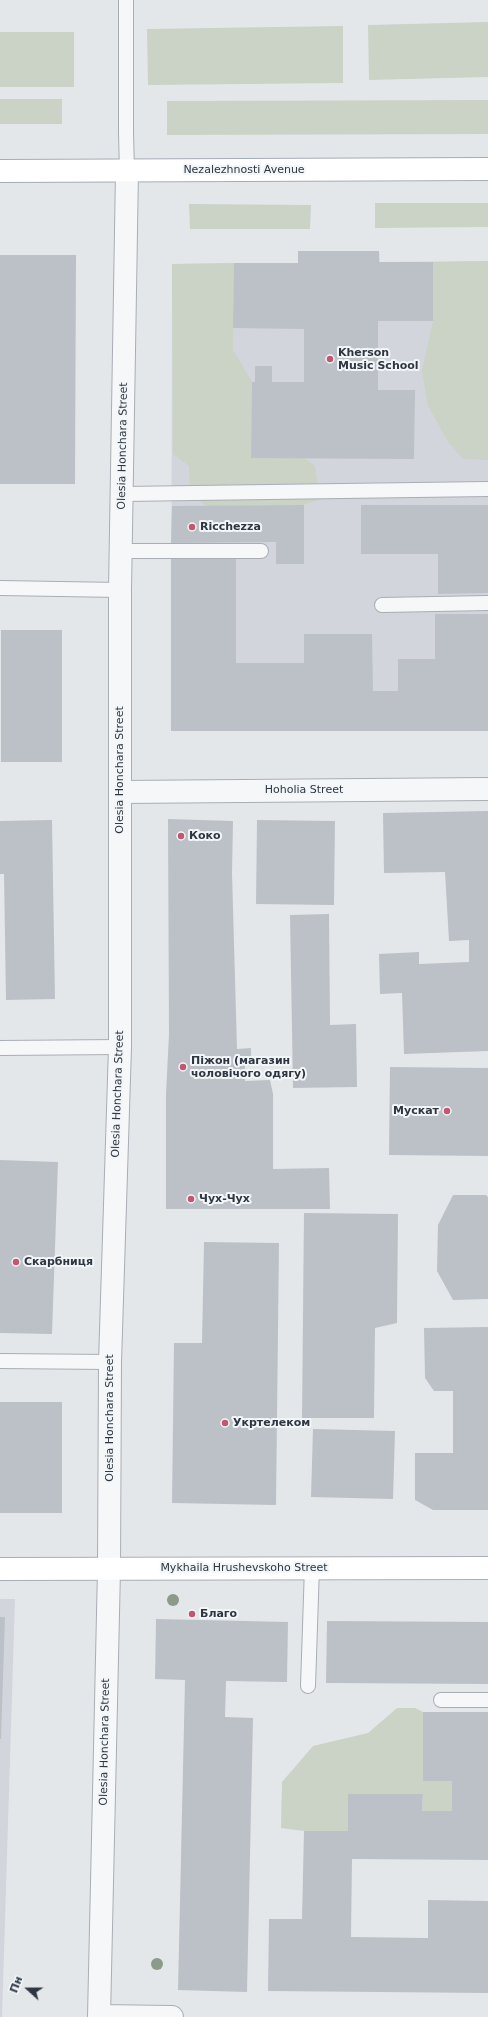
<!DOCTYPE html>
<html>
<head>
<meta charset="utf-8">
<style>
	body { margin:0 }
	#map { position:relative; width:488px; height:2017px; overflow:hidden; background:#e4e7ea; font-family:"DejaVu Sans",sans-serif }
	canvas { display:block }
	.north { position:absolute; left:8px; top:1969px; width:40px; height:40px; -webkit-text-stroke:3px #f3f6f8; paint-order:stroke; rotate:291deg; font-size:11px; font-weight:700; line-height:16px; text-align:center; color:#2d3641 }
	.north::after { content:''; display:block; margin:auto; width:14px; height:18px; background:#2d3641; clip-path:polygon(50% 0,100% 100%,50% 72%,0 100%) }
</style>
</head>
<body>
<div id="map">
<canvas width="488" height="2017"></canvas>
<div class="north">Пн</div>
</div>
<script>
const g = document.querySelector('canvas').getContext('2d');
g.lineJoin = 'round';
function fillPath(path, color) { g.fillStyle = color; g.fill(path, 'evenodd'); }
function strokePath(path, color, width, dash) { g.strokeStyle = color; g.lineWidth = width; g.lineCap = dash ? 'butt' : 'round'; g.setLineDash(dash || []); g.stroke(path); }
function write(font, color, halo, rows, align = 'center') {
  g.font = font + ' "DejaVu Sans",sans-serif'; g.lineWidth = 4; g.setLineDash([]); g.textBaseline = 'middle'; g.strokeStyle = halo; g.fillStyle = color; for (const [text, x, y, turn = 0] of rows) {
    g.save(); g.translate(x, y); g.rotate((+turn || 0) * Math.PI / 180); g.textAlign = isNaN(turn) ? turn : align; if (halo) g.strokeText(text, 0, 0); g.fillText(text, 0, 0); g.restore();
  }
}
fillPath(new Path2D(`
	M298,251H379L380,262L488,261V731H171L172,264L298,263Z
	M0,1599H15L2,2017H0Z`), '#d2d6dc');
fillPath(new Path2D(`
	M488,22V77L369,80L368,25Z
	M343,26V83L148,85L147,29Z
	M0,32H74V87H0Z
	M0,99H62V124H0Z
	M488,100V134L167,135V101Z
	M375,203H488V227L375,228Z
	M189,204L311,205L310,229H190Z
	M488,261V460L463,459L448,442L427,404L422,370L433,321V262Z
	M234,263L233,350L252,382L251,458H304L315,466L320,499L304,505L207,506C190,496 189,485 189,466L173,454L172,264Z
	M397,1708H415L423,1712V1781H452V1811H422L423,1794H349L348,1831H304L281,1828L282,1782L313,1746L368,1733Z`), '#cad3c6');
fillPath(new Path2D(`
	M298,251H379V262H433V321H378V390H415L414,459L251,458L252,382H255V366H272V382H304V329L233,328L234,263H298Z
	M0,255H76L75,484H0Z
	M304,505V564H276V542L171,543L172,506Z
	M361,505H488V593L438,594V554H361Z
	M171,554H236V663H304V634H372L373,691H398V659H435V614H488V731H171Z
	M1,630H62V762H1Z
	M488,811V1051L404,1054L402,993L380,994L379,954L419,952V964L469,962V940L449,941L445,872L384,873L383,813Z
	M168,819L233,821L232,873L237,1049L251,1048V1066H245V1081L270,1080L273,1094V1169L329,1168L330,1209H166V1094L169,1034Z
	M52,820L55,999L6,1000L4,874H0V821Z
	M257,820L335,821L334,905L256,904Z
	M329,914L330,1025L356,1024L357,1087L293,1088L290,915Z
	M390,1067L488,1068V1156L389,1155Z
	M0,1160L58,1162L52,1334L0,1333Z
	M453,1195H486L488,1197V1299L453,1300L437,1271L438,1225Z
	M304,1213L398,1214L397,1323L375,1328L374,1418H302Z
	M204,1242L279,1243L276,1505L172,1503L174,1343H202Z
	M488,1327V1510H433L415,1500V1453H453V1391H434L425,1378L424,1328Z
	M0,1402H62V1513H0Z
	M313,1429L395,1431L393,1499L311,1497Z
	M0,1617H5L1,1739H0Z
	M156,1619L288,1622L287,1682L226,1681L225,1717L253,1718L247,1992L178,1990L185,1680L155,1679Z
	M327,1621L488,1622V1684L326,1683Z
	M423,1712H488V1860L352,1859L351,1937L428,1938V1900L488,1901V1993L268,1991L269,1919H302L304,1831H348V1794H423L422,1811H452V1781H423Z`), '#bcc1c7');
const lane = new Path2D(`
	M126,0V133L127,171
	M122,494L488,489
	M121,551H261
	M0,588L120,590
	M382,605L488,603
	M0,1048L120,1047
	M0,1361L110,1362
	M308,1686L312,1567
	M441,1700H488`);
const street = new Path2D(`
	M121,792L488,789
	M99,2016L172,2017
	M99,2017L109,1569L110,1362L120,1047V590L127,171`);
const secondary = new Path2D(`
	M0,1569L488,1568`);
const primary = new Path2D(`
	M0,171L488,169`);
strokePath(lane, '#a9aeb4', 16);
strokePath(street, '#a9aeb4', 24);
strokePath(secondary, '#a9aeb4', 24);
strokePath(primary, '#a4acb5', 24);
strokePath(lane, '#f6f7f9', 14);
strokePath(street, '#f6f7f9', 22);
strokePath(secondary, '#fff', 22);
strokePath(primary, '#fff', 22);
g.fillStyle = '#8c9a8a';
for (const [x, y] of [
	[173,1600],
	[157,1964]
]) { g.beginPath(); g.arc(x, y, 6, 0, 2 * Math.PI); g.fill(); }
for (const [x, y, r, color] of [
	[330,359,4,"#c15770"],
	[192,527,4,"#c15770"],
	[181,836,4,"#c15770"],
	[183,1067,4,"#c15770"],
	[447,1111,4,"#c15770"],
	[191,1199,4,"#c15770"],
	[16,1262,4,"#c15770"],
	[225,1423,4,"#c15770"],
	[192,1614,4,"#c15770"]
]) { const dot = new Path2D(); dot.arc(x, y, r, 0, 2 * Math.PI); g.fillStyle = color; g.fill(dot); strokePath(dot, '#f3f6f8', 1.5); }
write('11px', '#2d3641', '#f3f6f8', [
	["Nezalezhnosti Avenue",244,170],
	["Olesia Honchara Street",123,446,-89],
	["Olesia Honchara Street",120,770,-90],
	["Hoholia Street",304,790],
	["Olesia Honchara Street",118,1094,-88],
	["Olesia Honchara Street",110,1418,-90],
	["Mykhaila Hrushevskoho Street",244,1568],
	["Olesia Honchara Street",105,1742,-89]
]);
write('bold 11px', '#2d3641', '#f3f6f8', [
	["Kherson",338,353],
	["Music School",338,366],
	["Ricchezza",200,527],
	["Коко",189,836],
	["Піжон (магазин",191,1061],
	["чоловічого одягу)",191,1074],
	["Мускат",439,1111,"right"],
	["Чух-Чух",199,1199],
	["Скарбниця",24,1262],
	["Укртелеком",233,1423],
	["Благо",200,1614]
], 'left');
</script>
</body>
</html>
